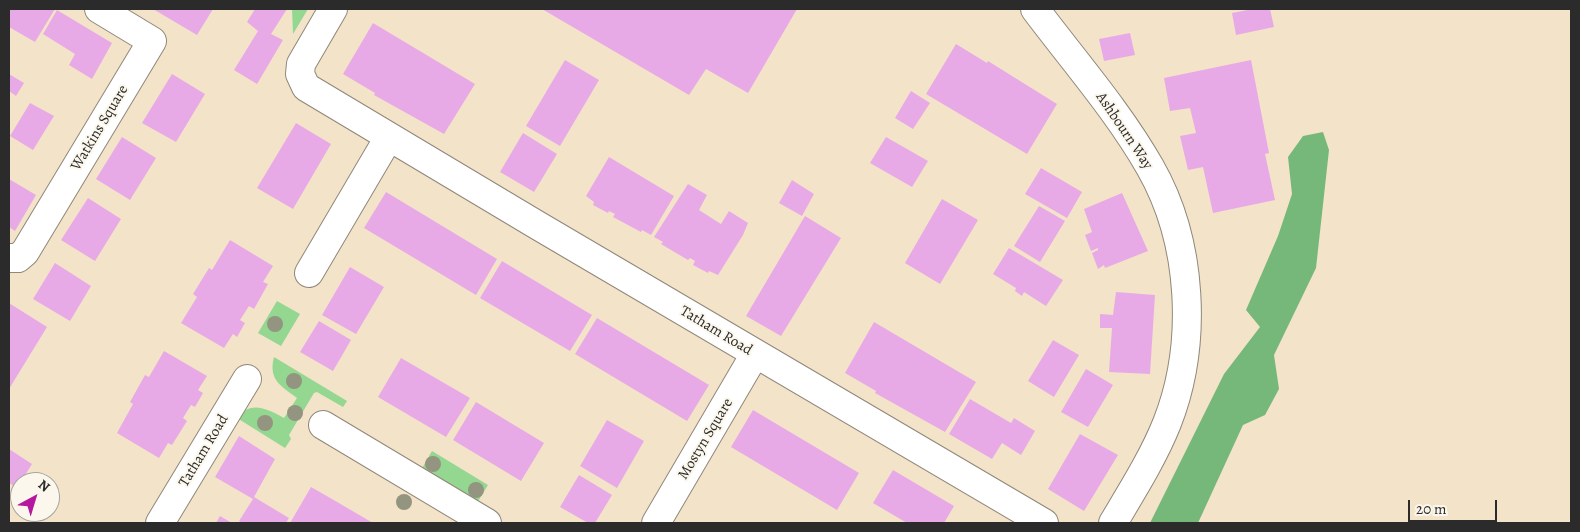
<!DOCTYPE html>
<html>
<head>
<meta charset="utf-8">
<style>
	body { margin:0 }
	#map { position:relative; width:1580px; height:532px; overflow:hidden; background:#f3e3c9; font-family:Alegreya,serif }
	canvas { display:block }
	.frame { position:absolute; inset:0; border:10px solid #2b2b2b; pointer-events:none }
	.north { position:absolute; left:10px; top:472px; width:50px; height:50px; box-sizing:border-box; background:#fbf7ec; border:1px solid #a8a59f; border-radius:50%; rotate:39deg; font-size:14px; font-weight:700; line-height:20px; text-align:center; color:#2b2b2b }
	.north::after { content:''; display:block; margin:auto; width:18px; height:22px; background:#b5179e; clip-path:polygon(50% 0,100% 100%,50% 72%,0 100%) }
	.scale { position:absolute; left:1408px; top:500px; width:89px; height:22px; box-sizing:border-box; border:2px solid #2b2b2b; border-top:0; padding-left:6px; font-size:15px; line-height:18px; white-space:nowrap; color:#2b2b2b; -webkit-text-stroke:4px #fbf7ec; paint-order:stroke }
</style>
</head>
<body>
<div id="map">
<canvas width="1580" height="532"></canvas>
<div class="frame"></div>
<div class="north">N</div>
<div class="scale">20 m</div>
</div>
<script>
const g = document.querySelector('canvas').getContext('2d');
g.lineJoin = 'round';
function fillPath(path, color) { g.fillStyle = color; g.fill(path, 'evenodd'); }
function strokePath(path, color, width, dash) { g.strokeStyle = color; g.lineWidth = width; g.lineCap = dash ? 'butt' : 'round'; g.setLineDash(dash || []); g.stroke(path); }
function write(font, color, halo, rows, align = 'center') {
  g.font = font + ' Alegreya,serif'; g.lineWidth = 4; g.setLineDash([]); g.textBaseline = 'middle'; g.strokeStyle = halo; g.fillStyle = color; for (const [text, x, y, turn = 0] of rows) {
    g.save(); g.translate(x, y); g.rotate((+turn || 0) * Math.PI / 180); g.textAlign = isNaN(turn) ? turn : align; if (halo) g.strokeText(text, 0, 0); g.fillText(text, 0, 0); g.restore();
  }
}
fillPath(new Path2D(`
	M292,9H308L293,34Z
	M277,301L300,314L281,346L258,333Z
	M274,357L347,401L343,407L317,392L314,393L289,435L291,439L285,448L237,418C251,400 267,409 284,418L297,398C281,386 268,380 274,357Z
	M432,451L488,485L477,503L421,470Z`), '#93d790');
fillPath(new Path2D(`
	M1323,132L1329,150L1316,268L1274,355L1279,389L1265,415L1243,425L1198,523H1150L1224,374L1260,327L1246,310L1278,236L1292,194L1288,157L1303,136Z`), '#76b87a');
fillPath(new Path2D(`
	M9,9H55L35,42L9,27Z
	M153,9H213L197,35Z
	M255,9H287L271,34L283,40L257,84L234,70L258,31L247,22Z
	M542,9H797L748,93L706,69L689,95Z
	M1253,9H1270L1274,27L1236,35L1232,13Z
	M57,10L112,43L92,79L69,65L75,54L43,34Z
	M373,23L475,84L444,134L374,95L375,93L343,74Z
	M1130,33L1135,55L1104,61L1099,39Z
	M956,44L987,63L988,61L1057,104L1027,154L926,94Z
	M565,60L599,80L560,146L526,126Z
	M1251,60L1269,153L1265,154L1275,200L1213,213L1203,167L1188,170L1180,136L1196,133L1190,108L1170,111L1164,78Z
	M9,74L24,83L16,96L9,91Z
	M172,74L205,94L176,142L142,123Z
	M911,91L930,103L913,129L895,118Z
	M30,103L54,116L33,150L10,136Z
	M296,123L331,144L293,209L257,188Z
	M523,133L557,154L534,192L500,172Z
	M122,137L156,158L130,200L96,179Z
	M886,137L928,161L912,187L870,163Z
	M609,157L674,196L651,235L642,230L641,232L613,217L615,214L609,211L608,213L593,205L594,202L586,196Z
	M1041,168L1082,192L1067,218L1025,194Z
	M9,179L36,195L15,231L9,227Z
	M792,180L814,194L802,216L779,203Z
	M688,184L707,195L699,210L721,224L729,211L748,223L743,235L718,275L709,271L708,273L693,265L695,261L690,258L688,260L661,244L663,242L654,237Z
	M386,192L497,259L476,295L364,228Z
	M1122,193L1148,251L1105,268L1104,265L1098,269L1092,253L1098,250V248L1091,251L1085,235L1092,232L1084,209Z
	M88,198L121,219L95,261L61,240Z
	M942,199L978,220L940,284L905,263Z
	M1039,206L1065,221L1040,262L1014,246Z
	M805,216L841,238L781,336L746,316Z
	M230,240L273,266L263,282L268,284L254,309L249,306L240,320L245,323L237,337L233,334L224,348L181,323L197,297L193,294L209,268L212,270Z
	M1009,248L1063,280L1046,306L1024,292L1022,296L1015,291L1016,288L993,274Z
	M502,261L592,315L570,351L480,298Z
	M55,263L91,286L70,321L33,299Z
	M350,267L384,287L356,334L322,315Z
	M1116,292L1155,295L1150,374L1109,372L1112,328H1100V314L1113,315Z
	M9,303L47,327L9,389Z
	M597,318L709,385L687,421L575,354Z
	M319,321L351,340L333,371L300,352Z
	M874,322L976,382L945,432L875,393L876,391L845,373Z
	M1053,340L1079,355L1054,397L1028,381Z
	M164,351L207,376L198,390L203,393L195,407L191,405L183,418L187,421L172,445L168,443L159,458L117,433L133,404L130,402L145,375L149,377Z
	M401,358L470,398L446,437L378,397Z
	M1086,369L1113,385L1088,427L1061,412Z
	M970,399L1011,423L1014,418L1035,431L1021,455L1002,443L992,459L949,434Z
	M476,402L544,443L521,481L453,440Z
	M753,410L859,473L837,510L731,447Z
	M607,420L644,441L617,488L580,466Z
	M1080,434L1118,455L1084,511L1048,489Z
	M239,436L275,459L254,497L289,518L286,523H242L239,521L253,499L215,477Z
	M9,449L32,464L17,488L9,483Z
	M893,470L954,506L944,523H907L873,503Z
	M579,475L612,495L595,523H588L560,507Z
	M311,487L332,499L373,523H290Z
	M220,516L232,523H216Z`), '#e8aae6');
const street = new Path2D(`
	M333,9L301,64L300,74L306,87L537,225L1044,523
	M1035,9C1074,61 1118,111 1150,167C1193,242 1198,344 1167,423C1153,458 1132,491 1113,523
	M9,258H18L25,252L152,41L99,9
	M309,273L389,137
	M323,425L487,523
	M160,523L247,379
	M656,523L755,354`);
strokePath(street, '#8f877a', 30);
strokePath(street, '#fff', 28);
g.fillStyle = '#939580';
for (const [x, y] of [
	[275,324],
	[294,381],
	[295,413],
	[265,423],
	[433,464],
	[476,490],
	[404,502]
]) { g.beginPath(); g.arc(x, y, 8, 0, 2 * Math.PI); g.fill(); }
write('15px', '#2b2b2b', '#fbf7ec', [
	["Watkins Square",100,128,-59],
	["Ashbourn Way",1124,131,56],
	["Tatham Road",716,331,31],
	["Mostyn Square",706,439,-59],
	["Tatham Road",204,451,-59]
]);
</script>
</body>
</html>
